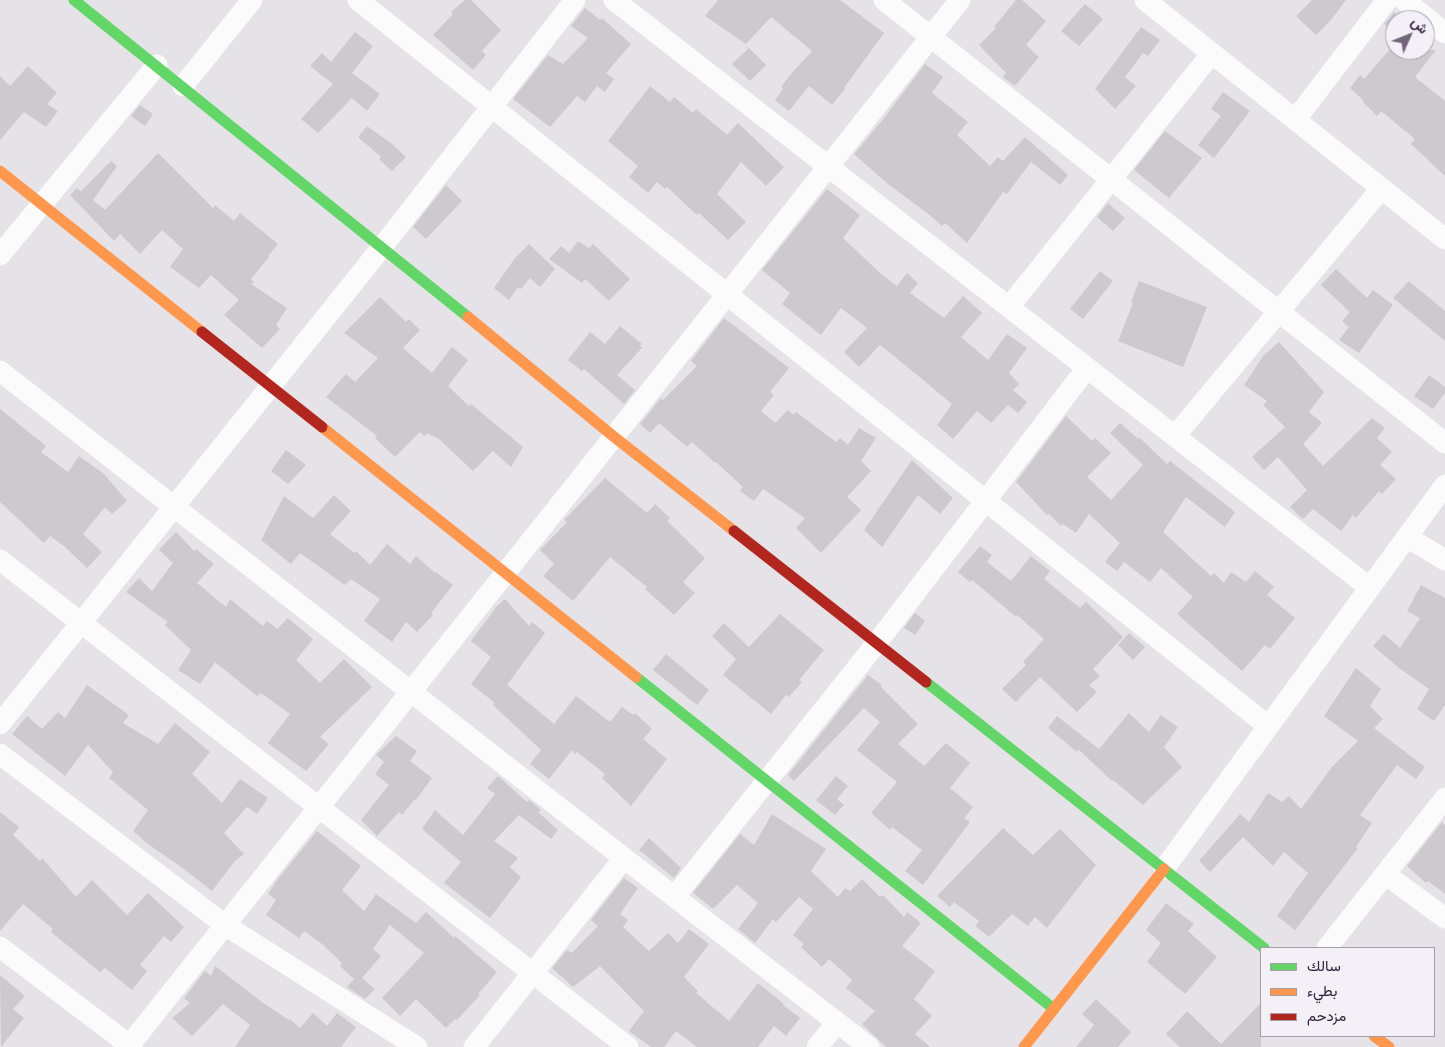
<!DOCTYPE html>
<html>
<head>
<meta charset="utf-8">
<style>
	body { margin:0 }
	#map { position:relative; width:1445px; height:1047px; overflow:hidden; background:#e5e2e8; font-family:"Titillium Web",Vazirmatn,sans-serif }
	canvas { display:block }
	.legend { position:absolute; left:1260px; top:947px; width:175px; height:90px; box-sizing:border-box; background:#f3f0f7; border:1px solid #a69dab; margin:0; padding:6px 9px; list-style:none; font-size:15px; color:#32213a }
	.legend li { display:flex; align-items:center; gap:10px; height:25px }
	.legend b { width:25px; border:1px solid #a69dab }
	.north { position:absolute; left:1385px; top:10px; width:50px; height:50px; box-sizing:border-box; background:#f3f0f7; border:1px solid #a69dab; border-radius:50%; rotate:46deg; font-size:14px; font-weight:700; line-height:20px; text-align:center; color:#32213a }
	.north::after { content:''; display:block; margin:auto; width:18px; height:22px; background:#716577; clip-path:polygon(50% 0,100% 100%,50% 72%,0 100%) }
</style>
</head>
<body>
<div id="map">
<canvas width="1445" height="1047"></canvas>
<ul class="legend">
<li><b style="height:6px;background:#63d668"></b>سالك</li>
<li><b style="height:6px;background:#ff974d"></b>بطيء</li>
<li><b style="height:6px;background:#b3261e"></b>مزدحم</li>
</ul>
<div class="north">ش</div>
</div>
<script>
const g = document.querySelector('canvas').getContext('2d');
g.lineJoin = 'round';
function fillPath(path, color) { g.fillStyle = color; g.fill(path, 'evenodd'); }
function strokePath(path, color, width, dash) { g.strokeStyle = color; g.lineWidth = width; g.lineCap = dash ? 'butt' : 'round'; g.setLineDash(dash || []); g.stroke(path); }
fillPath(new Path2D(`
	M465,0H471L501,30L482,51L486,55L473,70L433,35L453,14L451,12Z
	M718,0H840L884,33L844,88L845,89L832,105L809,86L789,111L775,100L783,89L781,87L790,75L812,51L771,17L746,44L705,16Z
	M1016,0H1022L1046,21L1026,45L1039,57L1015,86L1003,77L1006,73L979,45L996,28L994,27Z
	M1312,0H1346L1331,20L1316,35L1296,16Z
	M1085,4L1103,19L1079,46L1061,31Z
	M585,8L600,20L602,18L631,44L606,73L614,79L605,92L597,86L585,102L577,96L550,127L513,99L548,55L563,64L588,38L571,26Z
	M1394,12L1400,18L1395,20V23L1389,29L1384,24Z
	M1141,27L1160,40L1148,56L1143,53L1125,77L1136,86L1115,109L1095,89Z
	M355,32L373,46L352,73L380,94L367,111L352,98L318,133L301,119L333,84L310,66L322,53L331,62Z
	M749,48L766,65L750,81L732,64Z
	M1389,50H1436L1415,77L1445,101V176L1411,144L1415,139L1381,111L1377,116L1363,102L1364,101L1350,88L1360,75L1364,79Z
	M925,64L943,77L932,93L968,122L957,135L990,166L998,157L1003,161L1025,137L1068,175L1060,185L1031,162L1007,194L1003,192L967,243L945,223L942,226L931,216L888,184L854,154L881,122Z
	M28,66L57,93L47,104L58,111L46,127L24,112L0,140V76L10,86Z
	M650,86L670,102L674,97L693,113L696,109L727,135L738,123L784,167L766,186L741,162L717,194L746,222L728,240L699,213L697,215L667,187L665,189L657,182L648,193L629,177L638,166L608,141Z
	M1223,92L1250,111L1214,158L1198,145L1221,116L1211,109Z
	M140,105L153,114L145,126L131,116Z
	M367,126L392,144L406,157L392,171L379,159L381,157L358,137Z
	M1165,131L1202,158L1169,198L1134,170Z
	M158,153L213,208L215,205L234,221L240,213L278,244L268,256L269,257L251,279L254,282L251,284L287,308L276,325L280,329L262,348L224,315L239,300L211,275L199,288L170,267L183,249L162,230L140,254L120,234L114,241L70,195L77,188L81,191L111,161L117,166L93,200L105,210Z
	M446,185L462,201L426,239L413,227Z
	M827,189L860,215L843,238L880,273L897,286L907,273L918,283L910,293L944,318L963,296L982,313L961,337L988,360L1007,334L1027,348L1009,373L1019,384L1013,390L1027,402L1018,413L1008,405L991,423L977,411L953,439L937,425L952,404L916,374L880,345L859,367L844,352L867,328L841,308L821,335L782,304L790,293L762,270Z
	M1108,203L1125,218L1113,231L1097,217Z
	M578,241L589,248L593,244L630,279L609,301L585,279L582,283L549,259L561,246L569,253Z
	M529,244L555,269L540,287L530,278L521,289L518,287L509,300L494,288L515,258Z
	M1336,269L1367,298L1373,290L1393,305L1359,353L1339,340L1349,327L1342,321L1350,312L1321,285Z
	M1100,271L1113,281L1083,319L1070,309Z
	M1139,281L1207,307L1183,367L1118,341L1133,303L1131,302Z
	M1409,281L1445,311V341L1393,298Z
	M380,297L406,322L409,319L420,330L403,348L432,373L452,347L468,360L448,386L469,406L471,404L523,447L511,467L493,451L473,471L439,439L427,433L425,436L420,432L395,457L375,438L377,436L326,397L346,374L355,382L378,358L344,333Z
	M724,318L789,368L770,392L774,395L761,411L775,423L788,410L794,415L796,412L836,442L840,438L848,445L859,428L876,438L861,461L871,471L847,497L861,510L821,553L796,528L805,518L763,489L754,501L740,491L743,487L716,462L715,463L692,442L687,447L659,423L650,433L640,424L661,398L663,400L697,366L691,361Z
	M620,326L642,344L640,346L642,348L617,375L635,390L624,404L584,369L582,371L568,360L590,332L605,344Z
	M1279,342L1324,392L1309,412L1322,423L1303,444L1323,466L1372,418L1385,428L1377,438L1392,452L1380,465L1396,479L1382,494L1379,491L1356,518L1353,515L1341,531L1313,509L1303,519L1290,507L1307,490L1278,457L1264,470L1252,457L1285,427L1263,405L1267,401L1244,385L1263,356Z
	M1429,375L1445,387V393L1433,409L1414,396Z
	M0,409L46,446L41,452L68,472L79,456L104,474L127,501L112,514L105,507L83,534L102,552L87,568L65,547L50,536L44,543L0,502Z
	M1066,416L1092,441L1095,438L1111,453L1087,477L1111,500L1143,465L1110,433L1120,423L1138,439L1140,438L1167,464L1170,461L1235,512L1225,527L1186,497L1163,532L1211,576L1214,573L1224,583L1231,572L1246,582L1255,571L1274,587L1267,595L1295,618L1270,649L1265,645L1242,671L1177,614L1193,597L1161,568L1150,582L1124,562L1117,571L1105,562L1120,543L1089,514L1076,533L1063,524L1061,526L1049,514L1047,515L1016,482Z
	M286,450L306,465L288,484L271,471Z
	M912,460L953,498L940,514L918,495L882,547L864,530Z
	M605,478L647,513L655,504L670,518L667,521L705,558L683,582L695,593L674,615L645,589L647,587L610,557L573,601L543,576L554,564L540,550L567,522L564,520Z
	M334,495L351,511L330,534L354,553L356,551L370,565L387,544L410,564L416,556L435,573L436,572L453,585L431,613L433,615L417,632L406,622L392,642L364,621L380,599L351,579L345,585L300,553L291,564L261,540L284,496L313,518Z
	M176,532L194,551L196,549L214,564L197,583L226,607L230,599L263,626L267,621L277,629L288,618L313,639L296,660L320,683L344,659L372,687L320,737L329,744L306,771L268,743L290,714L261,693L257,696L215,662L200,684L178,670L191,650L165,625L168,622L126,592L139,578L152,591L173,563L159,550Z
	M980,546L992,555L987,562L1011,581L1031,556L1050,571L1044,579L1080,608L1086,602L1123,637L1093,669L1100,676L1089,685L1097,692L1077,712L1040,677L1016,702L1002,689L1026,665L1023,662L1044,639L1017,615L1015,616L972,580L970,582L958,572Z
	M1421,585L1445,598V705L1434,721L1417,709L1429,689L1399,668L1373,646L1384,634L1400,648L1420,618L1407,611Z
	M505,599L529,626L532,622L545,633L507,685L554,724L576,696L610,722L622,707L633,715L635,713L652,729L643,739L667,759L631,806L602,778L605,774L577,752L575,754L572,750L549,779L530,764L541,750L493,705L495,703L471,684L491,657L471,641L497,606Z
	M915,613L925,621L915,635L904,628Z
	M780,614L824,650L799,680L802,682L789,697L786,695L771,714L723,675L736,659L712,636L724,623L749,647Z
	M1129,633L1145,647L1133,660L1118,645Z
	M666,654L709,690L697,705L653,670Z
	M1356,668L1381,689L1370,706L1383,719L1374,728L1425,767L1416,779L1397,765L1360,815L1372,823L1356,847L1358,848L1295,930L1277,916L1308,873L1284,852L1273,866L1243,837L1210,872L1199,861L1240,814L1249,822L1268,793L1282,802L1289,796L1301,809L1332,767L1358,741L1324,716Z
	M868,675L882,685L881,687L918,724L898,744L924,766L946,743L970,763L950,788L973,807L964,818L970,822L923,885L905,871L922,850L892,827L890,830L871,813L897,782L857,750L880,722L864,708L794,781L788,775Z
	M87,685L129,715L123,723L158,744L175,723L210,752L192,774L222,803L240,779L268,798L257,814L247,807L224,833L244,854L235,861L212,891L184,869L148,844L133,831L148,810L109,778L113,772L88,745L65,776L12,734L27,716L42,729L58,712L65,718Z
	M1129,713L1149,732L1161,715L1178,727L1164,747L1182,767L1143,805L1113,780L1112,781L1078,749L1077,752L1048,728L1057,716L1099,749Z
	M396,736L417,751L410,761L432,778L416,800L415,799L402,815L399,812L377,836L361,820L389,785L375,774L384,762L376,755Z
	M498,776L527,802L529,800L541,810L538,812L558,830L551,839L519,815L494,841L518,858L510,867L521,877L490,918L444,883L461,862L422,829L435,810L463,835L495,794L487,788Z
	M836,776L848,786L837,799L844,805L835,815L816,800Z
	M0,812L19,827L13,835L40,861L42,858L76,897L92,880L127,915L148,893L184,927L171,942L164,936L140,965L147,971L132,990L105,968L100,972L51,932L53,929L23,904L0,931Z
	M772,814L826,849L811,871L838,897L845,888L850,891L862,879L880,897L883,895L904,917L907,912L921,923L902,946L935,971L914,999L932,1016L915,1034L930,1047H886L862,1024L875,1011L846,988L852,980L829,959L822,967L801,947L804,944L793,935L813,909L799,897L776,922L773,919L755,943L738,929L758,903L737,885L713,909L693,893L740,834L754,845Z
	M1442,822L1445,825V894L1428,881L1426,883L1407,866Z
	M1003,828L1033,855L1060,829L1096,865L1047,928L1035,917L1028,926L1012,914L989,937L975,926L979,921L954,902L950,907L937,896Z
	M317,831L361,866L342,890L364,911L376,894L416,923L426,912L454,938L455,936L497,972L478,994L480,995L457,1020L455,1019L446,1028L416,999L400,1016L382,998L424,953L390,925L373,949L381,956L362,978L375,989L365,999L347,987L354,979L340,966L342,963L322,944L304,931L299,938L266,915L276,900L268,894L277,880Z
	M649,838L681,868L674,878L639,850Z
	M624,878L638,888L620,914L628,920L623,927L649,951L668,933L678,943L689,929L709,944L684,977L698,991L696,993L729,1021L758,983L784,1004L783,1005L800,1018L786,1036L774,1026L758,1047H697L676,1031L664,1047H651L629,1031L644,1011L600,966L573,987L552,968L567,950L572,953L598,926L591,920Z
	M1166,903L1194,924L1188,931L1217,957L1185,994L1147,962L1161,943L1146,930Z
	M215,966L262,1002L289,1020L290,1019L300,1028L313,1013L327,1026L337,1013L356,1027L341,1047H235L250,1025L223,1004L192,1036L172,1018L190,1003L184,998L205,971L211,976Z
	M0,975L25,996L13,1009L24,1018L1,1047Z
	M1096,999L1131,1032L1118,1047H1076L1094,1025L1082,1014Z
	M1261,1003V1047H1180L1166,1034L1187,1011L1221,1044Z`), '#cdc9cf');
strokePath(new Path2D(`
	M358,0L1268,726
	M614,0L1370,588
	M884,0L1445,443
	M1145,0L1445,239
	M1404,0L1445,33
	M183,86L252,0
	M1295,120L1387,0
	M0,255L157,65
	M1009,307L1212,53
	M0,371L624,858L869,1047
	M1175,436L1381,189
	M1407,537L1445,560
	M0,560L628,1047
	M0,724L382,247L575,0
	M0,754L225,925L417,1047
	M1164,869L1445,485
	M1385,874L1445,918
	M675,896L876,644L1087,368
	M0,947L132,1047
	M1327,948L1445,798
	M128,1047C406,698 684,350 960,0
	M474,1047L624,858
	M817,1047L837,1023`), '#fbfbfc', 21);
strokePath(new Path2D(`
	M74,0L468,317
	M636,677L1054,1009
	M926,682L1264,948`), '#63d668', 11);
strokePath(new Path2D(`
	M0,171L202,332
	M468,317L613,436L734,531
	M322,427L636,677
	M1374,1036L1389,1047
	M1024,1047L1164,869`), '#ff974d', 11);
strokePath(new Path2D(`
	M202,332L322,427
	M734,531L926,682`), '#b3261e', 11);
</script>
</body>
</html>
